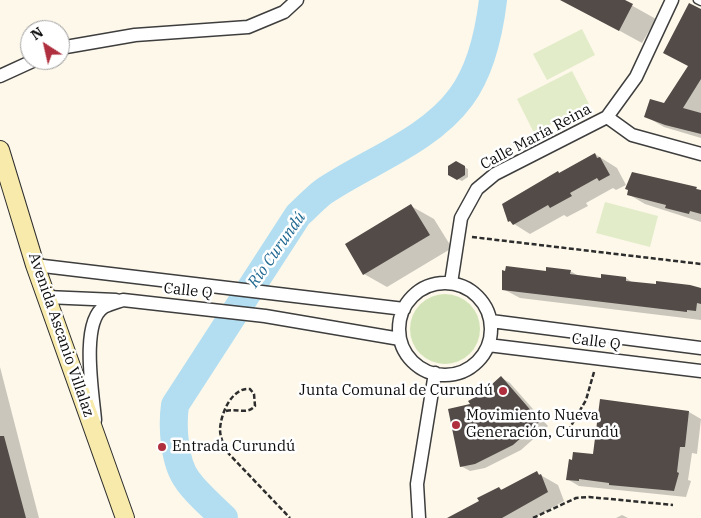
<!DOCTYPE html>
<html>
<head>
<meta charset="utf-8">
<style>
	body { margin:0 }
	#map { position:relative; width:701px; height:518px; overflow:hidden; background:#fdf8ea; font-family:"IBM Plex Serif",serif }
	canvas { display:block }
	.north { position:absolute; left:20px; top:20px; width:50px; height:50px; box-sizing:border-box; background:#fff; border:1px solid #9d9d9d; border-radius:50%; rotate:325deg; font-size:14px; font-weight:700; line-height:20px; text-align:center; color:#0b0b0b }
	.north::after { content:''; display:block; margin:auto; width:18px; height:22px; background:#af2f3e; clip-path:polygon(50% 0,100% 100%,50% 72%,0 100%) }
</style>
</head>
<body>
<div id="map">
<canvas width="701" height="518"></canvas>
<div class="north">N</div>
</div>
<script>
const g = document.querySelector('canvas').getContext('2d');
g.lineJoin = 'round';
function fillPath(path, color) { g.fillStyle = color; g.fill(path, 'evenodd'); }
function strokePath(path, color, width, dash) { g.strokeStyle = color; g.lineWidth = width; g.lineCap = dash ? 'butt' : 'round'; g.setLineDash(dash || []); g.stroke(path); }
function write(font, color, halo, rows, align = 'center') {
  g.font = font + ' "IBM Plex Serif",serif'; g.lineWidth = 5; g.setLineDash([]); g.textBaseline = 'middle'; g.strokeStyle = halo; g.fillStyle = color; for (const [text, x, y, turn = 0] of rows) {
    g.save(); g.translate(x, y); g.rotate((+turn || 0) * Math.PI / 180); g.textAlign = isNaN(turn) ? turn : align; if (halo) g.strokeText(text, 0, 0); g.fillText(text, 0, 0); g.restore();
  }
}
fillPath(new Path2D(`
	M410 329a35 35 0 1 1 70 0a35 35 0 1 1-70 0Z`), '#d2e4b7');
fillPath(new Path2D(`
	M582,29L595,55L547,80L533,54Z
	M572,71L589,104L534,133L517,99Z
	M605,202L658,216L650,247L596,233Z`), '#e2ecc8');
fillPath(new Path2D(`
	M581,0H622L656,19L642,43L576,7Z
	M701,11V138L664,127L645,116L665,105L689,66Z
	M595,154L617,168L626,185L616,190L613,188L586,203L588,206L567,217L564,215L530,234L514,224L504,211L558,173L560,174Z
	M456,162L468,169V177L462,181L450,175Z
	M696,188L701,191V222L645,204L628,194Z
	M411,206L434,219L452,248L387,287L364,274Z
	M570,271L579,276L602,279L626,278L633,283L701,289V320L520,298L503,289L547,272Z
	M0,367L39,518H0Z
	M502,378L510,383L548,426L521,450L485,468L470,471L461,466L472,405Z
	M601,401L689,412L701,419L697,454L692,453L688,480L691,481L686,497L579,486L567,479L595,455Z
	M537,473L558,485L564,501L534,518H450L480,502L499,488L503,490Z
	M622,515L628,518H616Z`), '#0003');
strokePath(new Path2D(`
	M224,518C212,506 198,495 188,481C174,463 172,427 175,405L298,215C306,208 314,199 323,192C367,162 429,141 461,97C481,70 489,33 493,0`), '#b3def1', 28);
fillPath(new Path2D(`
	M560,0H625L633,4L619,31Z
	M689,3L701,9V79L683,108L701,113V134L665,125L644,117L650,99L664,103L688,66L663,53Z
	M595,153L597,158L600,157L610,175L599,181L597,178L570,193L572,196L550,208L548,205L513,225L510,221L508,222L502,204L558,171L559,173Z
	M456,161L465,166V175L457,180L448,175V166Z
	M632,172L697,187L696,189L701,190V214L690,211L689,214L665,208L666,205L627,195L628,190L625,189Z
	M411,204L430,235L363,275L345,244Z
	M506,266L546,271V267L571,270L570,274L601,278V274L626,277V281L656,284V281L690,285L701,288V304L697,303L696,311L687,310V312L502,290V270L505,271Z
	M501,376L540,421L513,445L475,464L460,467L448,409L470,404L468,401L481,394Z
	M600,399L689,411L685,447H680L677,472L679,473L674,491L609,485V483L579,479V481L566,480L569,459L572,460L573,452L593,454Z
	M0,436H4L26,518H0Z
	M537,471L539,475L541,474L548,492L502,518H447L479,501L477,498L499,487L501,490Z`), '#524b48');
const service = new Path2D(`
	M697,0L701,2`);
const minor = new Path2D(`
	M60,48L135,35L248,27L284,12L297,0
	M0,76L35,60
	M607,117L632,135L701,154
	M35,265L404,309
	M451,283L461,218L477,189L495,174L607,117L636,77L672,0
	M399 329a46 46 0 1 1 92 0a46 46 0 1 1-92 0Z
	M46,297L116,300
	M491,321L701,348
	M488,345L701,371
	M95,420C93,395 80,322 104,307C109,304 117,302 123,300L265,316L400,339
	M419,518L417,484L435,373`);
const secondary = new Path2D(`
	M0,150L35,265L125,518`);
strokePath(service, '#3e3e3e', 9);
strokePath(minor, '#3e3e3e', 15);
strokePath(secondary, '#2d2d2d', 20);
strokePath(new Path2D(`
	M472,237L701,264
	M594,372L586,400L568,431L595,434
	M226,411C237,408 247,415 255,406L254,394L250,389C232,387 221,413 220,429C220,438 224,446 229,454L290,518
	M533,518L576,498L589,497L673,505`), '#2d2d2d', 2.5, [5, 2.5]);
strokePath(service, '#fff', 6);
strokePath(minor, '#fff', 12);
strokePath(secondary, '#f8eaaa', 18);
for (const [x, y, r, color] of [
	[503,391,5,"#af2f3e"],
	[456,425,5,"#af2f3e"],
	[162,447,5,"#af2f3e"]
]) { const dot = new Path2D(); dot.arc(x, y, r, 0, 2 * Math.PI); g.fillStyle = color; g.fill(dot); strokePath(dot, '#fff', 2); }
write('15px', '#0b0b0b', '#fff', [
	["Calle María Reina",536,137,-28],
	["Calle Q",188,291,6],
	["Avenida Ascanio Villalaz",61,335,71],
	["Calle Q",596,342,7]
]);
write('15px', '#0b0b0b', '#fff', [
	["Junta Comunal de Curundú",493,391,"right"],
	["Movimiento Nueva",466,416],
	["Generación, Curundú",466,433],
	["Entrada Curundú",172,447]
], 'left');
write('italic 16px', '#1f6891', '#fff', [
	["Río Curundú",277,250,-55]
]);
</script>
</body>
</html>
